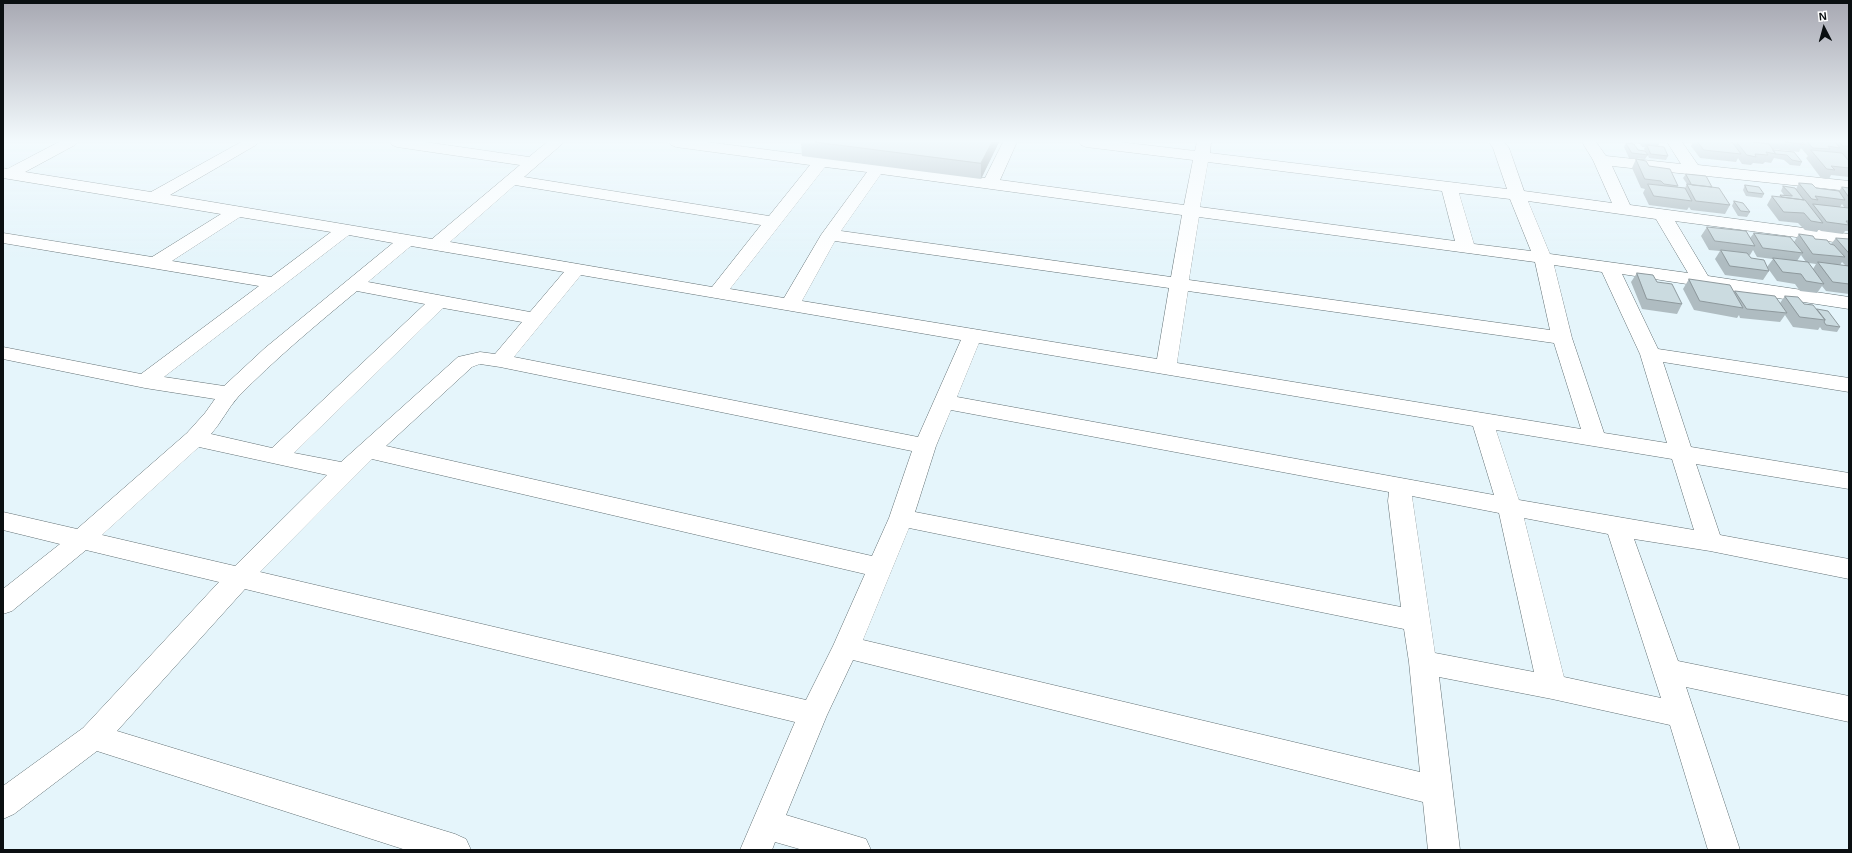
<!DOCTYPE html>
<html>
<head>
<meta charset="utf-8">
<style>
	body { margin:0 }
	#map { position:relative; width:1852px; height:853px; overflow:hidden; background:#e5f5fb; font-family:Arial,sans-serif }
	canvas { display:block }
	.frame { position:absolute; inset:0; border:4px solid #0a0f11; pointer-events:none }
	.north { position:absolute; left:1804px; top:8px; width:40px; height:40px; -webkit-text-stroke:3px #fff; paint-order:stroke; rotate:354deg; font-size:11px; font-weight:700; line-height:16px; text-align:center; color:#0a0f11 }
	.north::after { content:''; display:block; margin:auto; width:14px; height:18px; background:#0a0f11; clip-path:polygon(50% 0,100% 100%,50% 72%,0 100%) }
</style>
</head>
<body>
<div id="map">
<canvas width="1852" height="853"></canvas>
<div class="frame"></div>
<div class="north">N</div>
</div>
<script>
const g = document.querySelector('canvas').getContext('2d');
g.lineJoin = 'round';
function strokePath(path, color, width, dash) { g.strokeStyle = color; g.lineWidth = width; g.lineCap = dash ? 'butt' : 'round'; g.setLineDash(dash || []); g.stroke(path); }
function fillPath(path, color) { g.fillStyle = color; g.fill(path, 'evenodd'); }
const minor = new Path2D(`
	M59,142H78L75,145L25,172L151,192L241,142H258L256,145L170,195L432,239L520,165L397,147L392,145L390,142H425L529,157L547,142H563L561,145L524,177L769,216L810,165L676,147L671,145L669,142H707L985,178L1003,142H1017L1000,180L1184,205L1193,160L1086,147L1081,145L1078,142H1120L1195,151L1197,142H1211L1210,153L1507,189L1493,148L1489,142H1504L1509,148L1524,191L1612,203L1593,160L1582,142H1596L1606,156L1681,164L1667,142H1682L1698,165L1849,181V191L1612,166L1630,205L1849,234V244L1675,221L1708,276L1849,297V309L1622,274L1658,349L1849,378V392L1663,362L1691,447L1849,473V489L1696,464L1720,535L1849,559V579L1710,551L1634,539L1678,661L1849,696V722L1686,687L1740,850H1708L1670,725L1552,699L1439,677L1460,850H1428L1423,802L853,660L827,715L786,815L866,839L871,850H803L775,842L772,850H740L795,722L245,589L117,731L455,834L466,839L471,850H406L97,751L14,814L3,819V786L83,728L219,582L86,550L12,611L3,614V589L60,544L3,530V512L77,529L187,433L205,413L215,399L145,388L3,359V347L141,374L259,286L3,243V233L152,257L221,214L3,178V168L7,169ZM1208,162L1442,191L1455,241L1200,207ZM825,167L867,172L821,235L784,298L730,289ZM881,174L1182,215L1171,277L841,231ZM515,185L761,225L712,287L450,242ZM1459,193L1510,199L1531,251L1474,244ZM1528,201L1656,219L1688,273L1550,254ZM240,217L331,232L271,277L172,261ZM1199,217L1535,262L1550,330L1189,280ZM349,235L393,243L265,348L224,386L164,377ZM835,241L1169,288L1157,359L802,301ZM411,246L564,272L530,312L368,282ZM1554,265L1602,272L1640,354L1667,443L1604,433L1572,338ZM581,275L961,340L918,437L514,357ZM357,291L425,304L272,448L211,434C221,423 228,408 238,397C275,359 316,325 357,291ZM1188,291L1554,343L1581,429L1177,363ZM443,308L522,322L495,354L480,352L458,357L341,462L294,453ZM979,343L1473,426L1494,495L957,397ZM480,364L500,367L912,451L889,518L872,556L386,446L472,367ZM951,410L1389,492L1388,501L1401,607L915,512L936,446ZM1496,430L1672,459L1694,530L1519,500ZM199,447L327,475L235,566L102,535ZM372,459L865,574L833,646L806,700L260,572ZM1412,496L1499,513L1534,672L1435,653ZM1524,518L1608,534L1661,698L1564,677ZM909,528L1404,629L1409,662L1420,772L863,640Z`);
strokePath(minor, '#627074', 1);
fillPath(minor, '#fff');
fillPath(new Path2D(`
	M801,142H999L981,179L802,156Z
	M1625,142H1660L1658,146L1668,156L1666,160L1649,158L1648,155L1645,159L1629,158L1624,147L1626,143L1638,150L1647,154L1644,149L1645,147H1642L1640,144Z
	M1693,142H1849V177L1831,175L1829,179L1821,178L1806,158L1808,156L1801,148L1799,152L1773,149L1802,162L1800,166L1790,165L1784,160L1774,158L1771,163L1765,162L1763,164L1753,163L1751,165L1742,164L1738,158L1736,162L1700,158L1691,146Z
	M1636,159L1649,166L1678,186L1677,187L1685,188L1687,184L1683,178L1686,174L1712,187L1730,205L1725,214L1691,210L1689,207L1687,210L1649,205L1643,193L1645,189L1641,188L1632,168Z
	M1799,183L1816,188L1839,191L1842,187L1849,188V208L1844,207L1842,204L1840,207L1849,209V231H1845L1843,234L1821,231L1819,229L1817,232L1805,230L1798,223L1779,221L1767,205L1772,196L1779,197L1780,195H1784L1781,191L1783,186L1796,189Z
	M1745,185L1764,194L1762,198L1746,196L1743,190Z
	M1734,201L1750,212L1747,217L1738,216L1732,206Z
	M1707,227L1750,238L1754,233L1794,242L1799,234L1831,244L1836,238L1849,239V294L1826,291L1822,286L1817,293L1800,291L1795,284L1777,281L1767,267L1773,259L1757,257L1753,250L1750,255H1749L1751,258L1769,271L1763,280L1725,275L1715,259L1720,251L1709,250L1701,236ZM1801,255L1806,262L1797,261ZM1842,262L1846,266L1840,265ZM1809,263L1816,264L1813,269Z
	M1637,273L1657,282L1682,304L1677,314L1642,309L1631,282Z
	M1689,279L1734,293L1735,291L1780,303L1785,296L1804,304L1817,309L1840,327L1837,332L1822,330L1820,327L1818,330L1793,327L1785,315L1780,322L1740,318L1739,315L1737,318L1694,310L1683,289Z`), '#afbcc1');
fillPath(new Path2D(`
	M992,142H999L981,179V163Z`), '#8e999d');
const building = new Path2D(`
	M815,142H992L981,163Z
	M1698,142H1732L1741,154L1704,150Z
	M1737,142H1752L1769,144L1776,154L1766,152L1768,155L1755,154L1756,157L1747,155Z
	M1785,142H1802L1804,144Z
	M1808,142H1835L1840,148L1828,146L1830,149L1813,148Z
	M1840,142H1849V146H1843Z
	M1626,143L1634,144L1638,150L1645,151L1648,155L1632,153Z
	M1647,145L1664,147L1668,156L1651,154Z
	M1773,150L1794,152L1802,162L1792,160L1787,155L1776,154Z
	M1811,150L1842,153L1849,161V168L1831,166L1835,170L1827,169Z
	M1636,159L1646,161L1649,166L1670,169L1678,186L1664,184L1661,181L1645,179Z
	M1686,174L1706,176L1712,187L1692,185Z
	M1799,183L1812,184L1816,188L1839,191L1845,200L1815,196L1818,200L1812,199Z
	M1648,184L1685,188L1692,201L1654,196Z
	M1687,184L1719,188L1730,205L1696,201Z
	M1745,185L1759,187L1764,194L1748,192Z
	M1783,186L1795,188L1804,200L1782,197L1780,195L1792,196Z
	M1842,187L1849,188V197Z
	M1772,196L1805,200L1823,223L1811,221L1804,213L1784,212Z
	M1734,201L1743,203L1750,212L1741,211Z
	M1813,204L1849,208V221H1846L1849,225L1827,222Z
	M1707,227L1746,231L1755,246L1715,241Z
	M1754,233L1790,237L1803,253L1763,248Z
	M1799,234L1813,236L1815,239L1827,240L1830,244L1834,245L1845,257L1813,254Z
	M1836,238L1849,239V253Z
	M1721,250L1747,253L1751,258L1764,260L1769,271L1730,266Z
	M1773,258L1808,262L1824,284L1806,281L1801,274L1783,272Z
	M1818,262L1849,266V284L1833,282Z
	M1637,273L1653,275L1657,282L1672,284L1682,304L1647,299Z
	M1689,279L1730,285L1743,308L1700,301Z
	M1735,291L1775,296L1787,313L1747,309Z
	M1785,296L1798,297L1804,304L1813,305L1825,320L1800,317Z
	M1817,309L1828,311L1840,327L1826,325L1824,322L1825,320Z`);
fillPath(building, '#cbdbe0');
strokePath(building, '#8e999d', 1);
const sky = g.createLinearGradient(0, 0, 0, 261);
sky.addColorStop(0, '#a7a8b2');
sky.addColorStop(0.54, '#f3fafd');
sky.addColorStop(1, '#f3fafd00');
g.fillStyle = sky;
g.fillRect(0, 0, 1852, 261);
</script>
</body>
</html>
